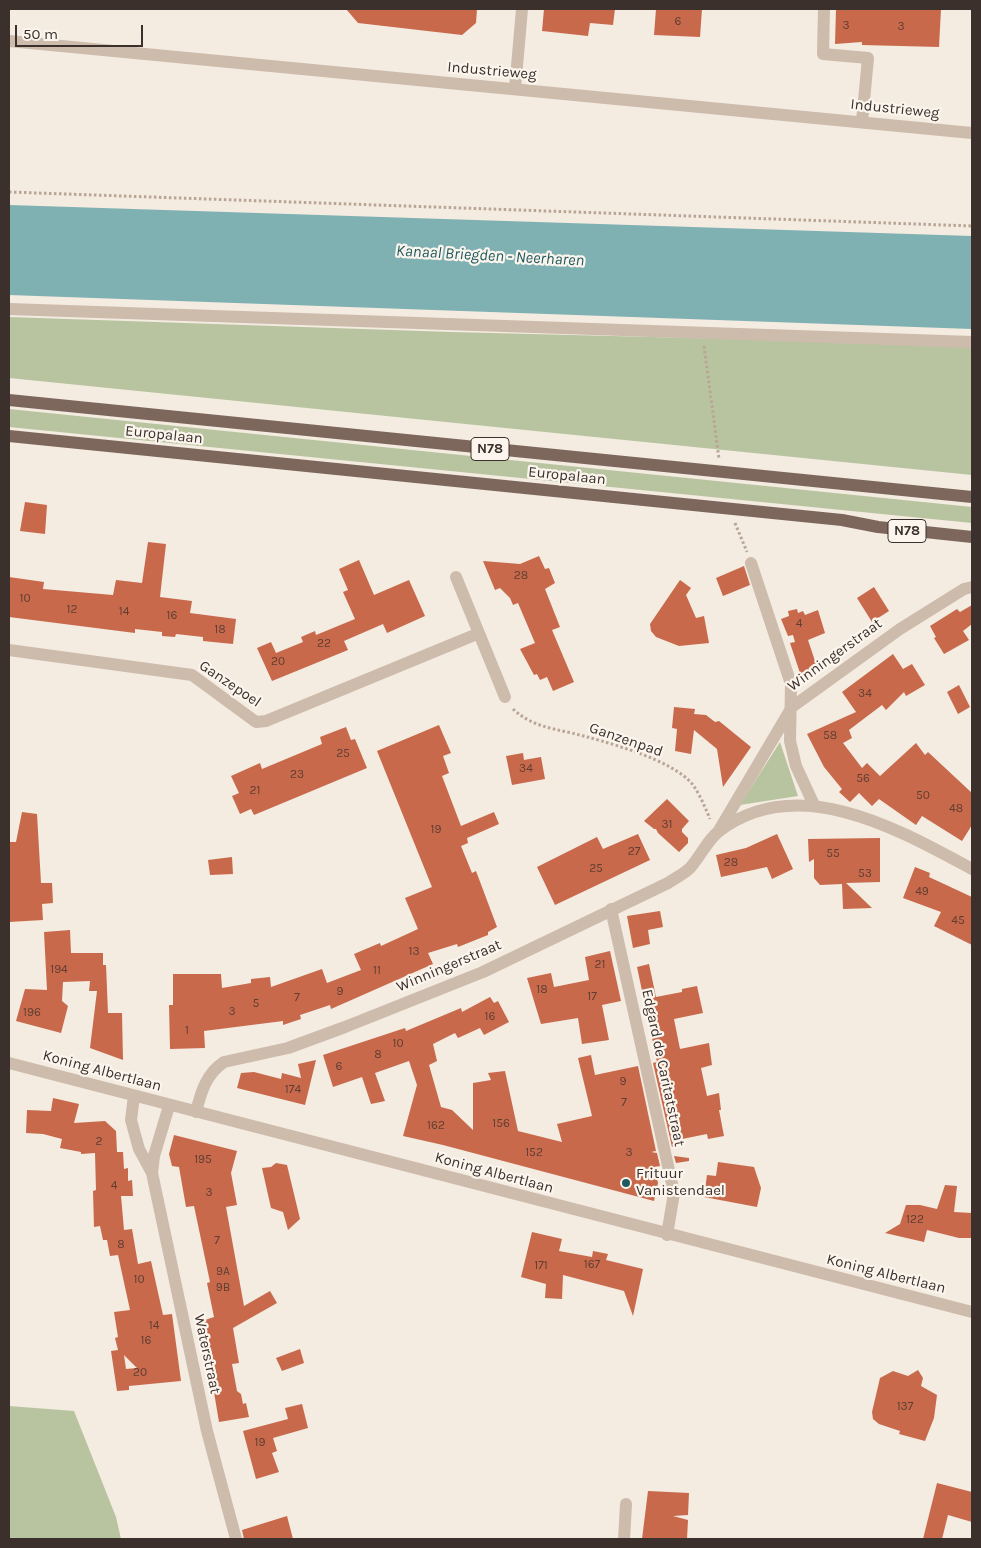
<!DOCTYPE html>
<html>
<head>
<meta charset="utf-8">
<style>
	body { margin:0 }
	#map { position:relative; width:981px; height:1548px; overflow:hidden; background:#f4ebe1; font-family:Karla,sans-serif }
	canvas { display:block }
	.frame { position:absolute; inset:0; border:10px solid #3b302b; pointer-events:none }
	.scale { position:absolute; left:15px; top:25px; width:128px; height:22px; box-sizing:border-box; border:2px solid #3b302b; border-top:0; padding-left:6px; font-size:15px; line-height:18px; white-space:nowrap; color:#3b302b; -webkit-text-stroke:4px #fbf5ee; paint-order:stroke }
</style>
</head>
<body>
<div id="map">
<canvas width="981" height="1548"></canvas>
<div class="frame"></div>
<div class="scale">50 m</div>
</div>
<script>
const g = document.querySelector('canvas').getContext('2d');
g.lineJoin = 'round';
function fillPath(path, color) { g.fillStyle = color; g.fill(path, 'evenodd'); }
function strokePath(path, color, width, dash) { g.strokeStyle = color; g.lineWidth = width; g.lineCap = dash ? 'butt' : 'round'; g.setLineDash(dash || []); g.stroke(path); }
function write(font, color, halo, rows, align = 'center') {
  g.font = font + ' Karla,sans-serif'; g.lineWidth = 4.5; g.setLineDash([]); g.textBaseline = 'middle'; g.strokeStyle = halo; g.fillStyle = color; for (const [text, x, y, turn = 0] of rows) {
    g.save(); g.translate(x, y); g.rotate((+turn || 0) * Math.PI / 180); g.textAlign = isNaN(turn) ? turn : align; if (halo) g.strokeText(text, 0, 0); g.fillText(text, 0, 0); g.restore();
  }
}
fillPath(new Path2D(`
	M9,317L451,332L972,345V475L9,378Z
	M9,409L972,507V523L9,427Z
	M780,742L798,796L740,805Z
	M9,1406L74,1411L116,1517L121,1539H9Z`), '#b8c4a0');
fillPath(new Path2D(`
	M9,205L972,236V329L9,295Z`), '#7fb0b2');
fillPath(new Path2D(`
	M346,9H477L476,23L462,35L358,23Z
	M544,9H615L613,25L590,23L588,36L542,31Z
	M656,9H702L700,37L654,35Z
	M836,9H941L939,47L862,45V42L835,44Z
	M25,502L47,505L45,534L20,531Z
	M148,542L166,544L160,597L192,601L190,613L236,619L233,644L203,641V637L176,634L175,637L162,636V632L135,629V633L9,617V577L44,582L43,589L113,595L116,580L142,583Z
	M539,556L545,569L549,568L555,583L545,589L560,627L552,630L574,682L553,691L547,677L540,680L537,674L534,675L520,649L535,643L518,603L513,605L510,598L500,588L495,590L483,561L520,564Z
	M359,560L374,595L409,580L425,616L387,633L383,624L344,641L348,650L272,681L257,648L271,642L276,653L303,642L301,637L315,631L316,635L355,619L343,592L348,590L339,569Z
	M744,566L750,585L723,596L716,578Z
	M680,580L691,588L686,595L696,618L704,616L709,643L679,646L656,637L651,631L650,624Z
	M874,587L889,611L872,622L857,598Z
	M972,605V624L963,631L969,640L944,654L934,638L936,637L930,626L957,609L960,612Z
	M797,609L798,613L803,611L805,615L818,610L825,633L808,640L818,670L801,676L790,643L795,642L793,635L788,636L781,619L789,616L788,611Z
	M893,654L903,669L912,664L925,685L906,696L904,692L886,710L882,705L849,730L852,738L843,743L862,768L867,763L880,776L916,743L925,755L928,752L972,793V825L962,841L922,816L916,825L879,799L872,806L859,793L850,802L839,792L842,789L824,767L807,734L856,712L842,692Z
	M959,685L970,707L958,714L947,692Z
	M674,707L695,709L694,714L706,715L715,722L719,721L751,747L723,787L717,749L694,730L691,754L675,751L677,729L672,728Z
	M439,725L451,753L443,756L449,773L442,776L461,826L494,812L499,824L467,838L468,843L461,846L472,873L476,871L497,927L488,932V935L458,947L457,944L428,953L433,964L331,1009L330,1005L300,1015L301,1019L283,1025V1021L204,1031L205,1048L170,1049L169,1005H173V974H221L222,988L251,983V979L270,977L271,987L322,969L327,983L361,970L354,954L380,943L381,946L418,929L405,898L432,887L377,751Z
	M346,727L351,740L355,739L367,768L254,815L251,809L240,814L232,796L239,793L231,776L260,763L262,769L322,744L320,737Z
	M523,753L524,760L541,757L545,779L512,785L506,756Z
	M667,799L689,821L682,829V832L688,838V843L679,852L658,833L656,829H654L644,821Z
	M22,812L37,814L41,883H52L53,903L42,904L43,920L9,922V842H16Z
	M638,834L650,860L555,905L537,867L597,837L603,849Z
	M777,834L793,869L772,879L767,867L721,877L716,855L746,848Z
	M880,838V882L846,883L872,908L843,909L842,884L820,885L814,878V859L809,862L808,839Z
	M232,857L233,874L210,875L208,860Z
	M915,867L930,873L929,877L972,897V945L934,926L941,912L903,898Z
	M660,911L663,927L648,930L650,944L633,948L627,916Z
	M70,930L71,953H103V965H106L108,1013H122L123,1060L90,1048L97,991H89L90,981L63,982L62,1001L68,1006L61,1033L16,1021L25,989L47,990L44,932Z
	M610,951L621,1001L602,1005L609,1040L582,1044L578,1018L541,1024L527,978L551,973L554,987L589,980L585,957Z
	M649,964L656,997L682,992V989L697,986L703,1013L674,1019L680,1049L709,1043L712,1065L701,1068L707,1096L719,1093L721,1110H719L724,1136L708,1139L707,1134L682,1139L683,1145L672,1147L653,1063L657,1062L637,967Z
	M490,997L494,1003L498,1001L509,1022L484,1035L480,1028L458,1038L455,1033L433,1044L437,1061L429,1065L441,1107L452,1110L473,1130V1083L491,1080L488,1073L505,1071L518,1131L562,1142L557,1124L592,1116L578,1058L591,1055L595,1075L638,1066L656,1151L651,1152L657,1153L660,1166L655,1167L658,1183L654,1201L443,1145L403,1136L417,1085L409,1061L375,1073L385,1101L371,1104L362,1077L333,1087L323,1055L405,1028L406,1031L461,1008L462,1012Z
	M316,1060L305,1105L237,1088L241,1073L254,1072L281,1079L282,1073L301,1078L298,1064Z
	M53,1098L79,1104L74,1123L105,1121L116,1131L117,1152H123L124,1169L128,1168V1181L132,1180L133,1196H121L124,1230L132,1229L138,1264L151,1261L163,1315L172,1314L181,1381L129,1386V1390L117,1391L111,1351L118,1350L115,1338L118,1337L114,1312L130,1310L118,1255L110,1256L107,1240H103L100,1226L94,1227L93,1191L96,1190L95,1153L81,1154V1152L60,1148L62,1139L43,1134L26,1133L27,1110L51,1111ZM124,1355L137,1368L126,1369Z
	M174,1135L237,1151L231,1173L237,1205L226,1207L244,1306L270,1291L277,1303L233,1328L239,1363L232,1364L237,1391L241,1394L243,1404L246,1403L249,1417L219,1422L202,1321L214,1317L207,1283L210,1282L194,1206L186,1207L179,1167L172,1166L169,1154Z
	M674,1156L689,1158V1161L676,1163Z
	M718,1162L754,1167L761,1188L757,1207L704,1197L707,1175L716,1176Z
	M276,1163L287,1165L300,1219L288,1230L283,1212L271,1208L262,1168L271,1167Z
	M945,1185L957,1186L954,1212L972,1213V1238H959L927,1230L924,1242L885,1233L900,1224L906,1205H920L937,1209Z
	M532,1232L562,1239L559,1251L592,1257L593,1251L608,1254L606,1260L643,1269L633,1316L624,1291L563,1275L562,1299L545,1298L546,1284L521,1277Z
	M300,1349L304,1363L282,1371L276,1358Z
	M918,1370L923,1378L921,1386L937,1395L934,1418L925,1441L899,1434L900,1431L879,1424L873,1419L872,1412L880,1378L893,1371L908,1376Z
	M302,1404L308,1428L273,1438L277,1451L272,1453L279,1472L256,1479L243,1431L288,1419L285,1408Z
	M937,1483L972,1492V1522L948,1515L942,1539H923Z
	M648,1491L689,1493L688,1515L673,1516L688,1520L687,1539H642Z
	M287,1516L293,1539H244L242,1530Z`), '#c8694b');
strokePath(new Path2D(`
	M9,192L972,226
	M704,346L719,459
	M735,523L747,552
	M513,709C530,725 549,728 572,733C603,741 673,759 693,785C700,795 705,807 710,819`), '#b9a596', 3, [2.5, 2.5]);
strokePath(new Path2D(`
	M824,9L823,54L868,58L862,122
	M9,41L972,133
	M515,89L522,9
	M9,309L972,342
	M751,563L791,684L790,741L796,766L814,805
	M456,577L505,697
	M9,650L192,675L256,722L266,721L477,634
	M718,832L792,707L900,629L964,589L972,587
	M611,909L674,1193L667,1235
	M9,1063L972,1312
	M134,1096L131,1120L139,1149L152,1173L207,1431L236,1539
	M196,1112C201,1092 206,1074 224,1062L288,1048L345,1027L483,972L668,883C675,878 684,874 690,868C700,857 707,841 718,832C797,771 898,829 972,869
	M152,1173L154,1156L169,1106
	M624,1539L626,1504`), '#cdbbac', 12);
strokePath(new Path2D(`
	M9,400L972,497
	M9,436L842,520L878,527L972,537`), '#7d675c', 12);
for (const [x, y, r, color] of [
	[626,1183,5,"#1f5a5e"]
]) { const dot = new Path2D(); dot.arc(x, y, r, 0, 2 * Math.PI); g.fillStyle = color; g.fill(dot); strokePath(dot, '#fbf5ee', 2); }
write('12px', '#5e3e33', null, [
	["6",678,22],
	["3",846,26],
	["3",901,27],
	["28",521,576],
	["10",25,599],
	["12",72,610],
	["14",124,612],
	["16",172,616],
	["4",799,624],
	["18",220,630],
	["22",324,644],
	["20",278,662],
	["34",865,694],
	["58",830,736],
	["25",343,754],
	["34",526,769],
	["23",297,775],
	["56",863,779],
	["21",255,791],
	["50",923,796],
	["48",956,809],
	["31",667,825],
	["19",436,830],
	["27",634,852],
	["55",833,854],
	["28",731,863],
	["25",596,869],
	["53",865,874],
	["49",922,892],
	["45",958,921],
	["13",414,952],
	["21",600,965],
	["194",59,970],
	["11",377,971],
	["18",542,990],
	["9",340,992],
	["17",592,997],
	["7",297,998],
	["5",256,1004],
	["3",232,1012],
	["196",32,1013],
	["16",490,1017],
	["1",187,1031],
	["10",398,1044],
	["8",378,1055],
	["6",339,1067],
	["9",623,1082],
	["174",293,1090],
	["7",624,1103],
	["156",501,1124],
	["162",436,1126],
	["2",99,1142],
	["152",534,1153],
	["3",629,1153],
	["195",203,1160],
	["4",114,1186],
	["3",209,1193],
	["122",915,1220],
	["7",217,1241],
	["8",121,1245],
	["167",592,1265],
	["171",541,1266],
	["9A",223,1272],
	["10",139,1280],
	["9B",223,1288],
	["14",154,1326],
	["16",146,1341],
	["20",140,1373],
	["137",905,1407],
	["19",260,1443]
]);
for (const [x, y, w] of [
	[490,449,38],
	[907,531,38]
]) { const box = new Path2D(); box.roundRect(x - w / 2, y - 11.5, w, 23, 4); g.fillStyle = '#fbf5ee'; g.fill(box); strokePath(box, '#3b302b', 1); }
write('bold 14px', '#3b302b', null, [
	["N78",490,449],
	["N78",907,531]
]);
write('15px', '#3b302b', '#fbf5ee', [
	["Industrieweg",492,71,5],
	["Industrieweg",895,109,6],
	["Europalaan",164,435,6],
	["Europalaan",567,476,6],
	["Winningerstraat",835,655,-36],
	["Ganzepoel",230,684,34],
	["Ganzenpad",626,740,19],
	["Winningerstraat",449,966,-23],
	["Edgard de Caritatstraat",663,1068,78],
	["Koning Albertlaan",102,1071,15],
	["Koning Albertlaan",494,1173,15],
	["Koning Albertlaan",886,1274,14],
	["Waterstraat",207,1354,78]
]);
write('15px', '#3b302b', '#fbf5ee', [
	["Frituur",636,1174],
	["Vanistendael",636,1191]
], 'left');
write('italic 16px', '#1f5a5e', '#fbf5ee', [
	["Kanaal Briegden - Neerharen",490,256,3]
]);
</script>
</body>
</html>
